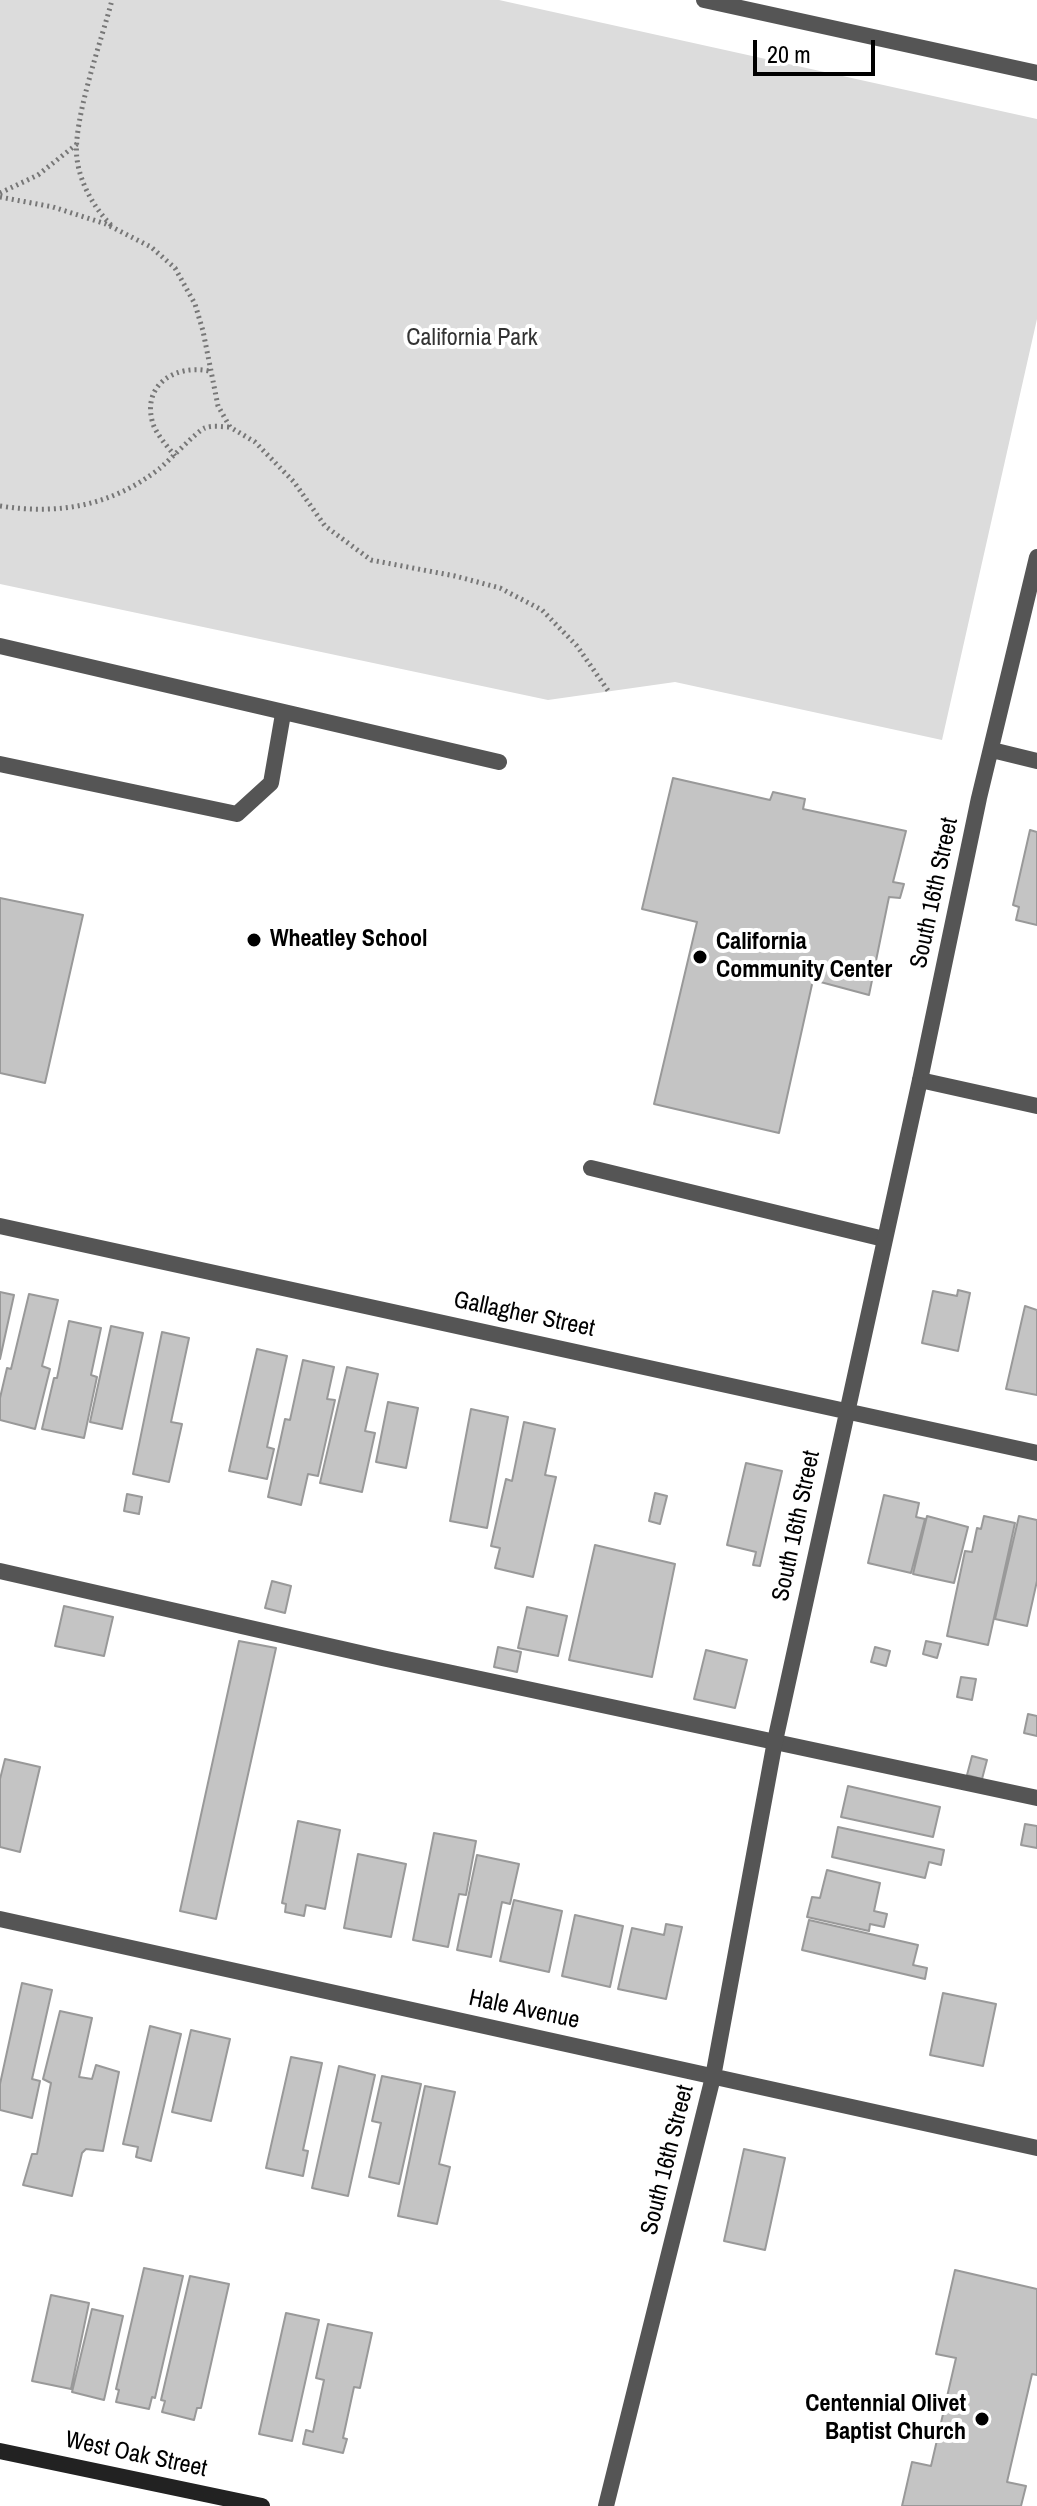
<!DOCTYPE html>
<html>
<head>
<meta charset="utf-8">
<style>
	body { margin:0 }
	#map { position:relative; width:1037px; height:2506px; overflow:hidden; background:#fff; font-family:"Archivo Narrow",sans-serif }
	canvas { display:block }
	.scale { position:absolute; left:753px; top:40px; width:122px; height:36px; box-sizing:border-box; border:4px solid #000; border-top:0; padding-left:10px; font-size:24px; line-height:28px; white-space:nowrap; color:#000; -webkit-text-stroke:6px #fff; paint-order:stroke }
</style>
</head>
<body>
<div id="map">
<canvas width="1037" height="2506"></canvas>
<div class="scale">20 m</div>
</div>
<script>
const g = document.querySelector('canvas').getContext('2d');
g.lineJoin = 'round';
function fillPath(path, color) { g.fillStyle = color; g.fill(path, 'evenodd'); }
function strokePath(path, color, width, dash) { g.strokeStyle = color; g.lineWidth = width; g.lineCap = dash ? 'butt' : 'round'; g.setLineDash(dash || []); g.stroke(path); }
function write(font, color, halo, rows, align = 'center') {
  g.font = font + ' "Archivo Narrow",sans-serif'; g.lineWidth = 8; g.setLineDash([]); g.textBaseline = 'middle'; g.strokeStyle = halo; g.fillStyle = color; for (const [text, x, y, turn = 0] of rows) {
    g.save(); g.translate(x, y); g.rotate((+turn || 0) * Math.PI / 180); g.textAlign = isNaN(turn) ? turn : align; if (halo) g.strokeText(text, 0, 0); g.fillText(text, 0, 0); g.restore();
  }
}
fillPath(new Path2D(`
	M0,0H499L1037,119V319L942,740L675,682L548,700L0,584Z`), '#dcdcdc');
const building = new Path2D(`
	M673,778L770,800L773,792L805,799L803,809L906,831L893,882L904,884L900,898L889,897L869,995L813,980L779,1133L654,1104L697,922L642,909Z
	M1030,830L1037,832V925L1016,920L1019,907L1013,905Z
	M0,898L83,915L45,1083L0,1073Z
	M958,1290L970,1293L958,1351L922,1343L933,1291L957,1296Z
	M0,1292L14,1295L0,1359Z
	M29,1294L58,1300L42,1366L50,1369L35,1429L0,1420V1398L7,1368L11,1369Z
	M1025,1306L1037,1310V1395L1006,1389Z
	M69,1321L101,1328L91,1375L97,1377L84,1438L42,1429L54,1378H57Z
	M111,1326L143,1333L122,1429L90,1422Z
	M162,1332L189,1338L171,1422L182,1424L169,1482L133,1474Z
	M257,1349L287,1356L267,1447L274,1449L267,1479L229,1471Z
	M303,1360L334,1367L327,1399L335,1400L318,1476L308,1474L301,1505L268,1497L285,1419L290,1420Z
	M347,1367L378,1374L365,1431L375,1433L362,1492L320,1483Z
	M388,1402L418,1408L406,1468L376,1462Z
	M471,1409L508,1417L487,1528L450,1521Z
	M524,1422L555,1429L545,1475L556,1477L533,1577L495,1568L500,1548L491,1546L506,1479L512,1481Z
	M746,1463L782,1471L760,1566L753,1565L756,1552L727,1545Z
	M655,1493L667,1496L660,1524L649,1521Z
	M127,1494L142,1497L139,1514L124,1511Z
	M884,1495L919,1503L916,1517L925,1519L911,1573L868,1563Z
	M927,1516L968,1527L954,1583L913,1574Z
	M984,1516L1015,1523L988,1645L947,1636L965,1551L972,1552L977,1528L981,1529Z
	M1019,1516L1037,1520V1581L1027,1626L995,1619Z
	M595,1545L675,1564L652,1677L569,1660Z
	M272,1581L291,1586L285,1613L265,1608Z
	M64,1606L113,1617L104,1656L55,1646Z
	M527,1607L567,1616L558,1656L518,1648Z
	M239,1641L276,1648L216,1919L180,1911Z
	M926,1641L941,1644L937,1658L923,1654Z
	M498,1647L521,1652L517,1672L494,1667Z
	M875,1647L890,1651L886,1666L871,1662Z
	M706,1650L747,1660L735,1708L694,1699Z
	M961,1677L976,1679L972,1700L957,1697Z
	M1028,1714L1037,1716V1736L1024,1733Z
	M972,1756L987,1760L982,1779L967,1775Z
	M5,1759L40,1767L20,1852L0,1847V1779Z
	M848,1786L940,1807L933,1837L841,1817Z
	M298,1821L340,1830L325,1909L306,1905L304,1916L285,1912L286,1904L282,1903Z
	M1025,1824L1037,1826V1848L1021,1845Z
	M838,1827L944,1850L941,1865L929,1862L925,1878L832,1857Z
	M434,1833L476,1841L466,1895L459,1894L448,1947L413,1940Z
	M358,1854L406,1864L391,1937L344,1928Z
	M477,1855L519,1864L510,1904L502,1902L491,1957L457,1950Z
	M827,1870L880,1883L874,1911L887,1914L884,1927L870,1924L869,1931L807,1917L812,1897L820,1898Z
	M514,1900L562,1911L549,1972L500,1961Z
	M575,1915L623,1926L610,1987L562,1976Z
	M809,1920L918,1945L913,1965L927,1968L925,1979L802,1950Z
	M666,1924L682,1927L666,1999L618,1989L632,1928L664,1935Z
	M22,1983L52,1990L32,2079L40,2081L32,2118L0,2110V2084Z
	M943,1993L996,2004L983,2066L930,2055Z
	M60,2011L92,2018L79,2077L92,2079L96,2065L119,2072L103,2151L86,2149L82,2153L72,2196L23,2185L32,2154H37L51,2083L43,2079Z
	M150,2026L181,2034L151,2161L136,2157L138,2147L123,2144Z
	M191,2030L230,2039L211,2121L172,2112Z
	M291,2057L322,2063L303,2150L308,2151L303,2176L266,2168Z
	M339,2066L375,2075L348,2196L312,2188Z
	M382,2076L421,2084L399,2184L369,2177L381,2123L372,2121Z
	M425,2086L455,2092L439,2164L450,2167L437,2224L398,2216Z
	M744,2149L785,2158L765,2250L724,2241Z
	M144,2268L183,2276L155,2398L152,2397L149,2409L116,2402L119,2390L116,2389Z
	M955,2270L1037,2289V2375L1032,2374L1007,2482L1026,2486L1021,2506H902L912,2462L931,2466L956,2358L936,2354Z
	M190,2276L229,2284L201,2408H197L194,2420L162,2412L165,2401L161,2400Z
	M51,2295L89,2303L71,2389L32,2381Z
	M92,2309L123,2316L104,2400L72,2392Z
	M286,2313L319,2320L292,2441L259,2434Z
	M328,2324L372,2333L360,2388L354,2387L343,2438L347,2439L343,2453L303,2444L306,2430L313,2432L324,2380L316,2378Z`);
fillPath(building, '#c4c4c4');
strokePath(building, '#999', 2);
strokePath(new Path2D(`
	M0,193L38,175L77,144
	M0,197L53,207L106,224L151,247L175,268L195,304L203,331L218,406L230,427L255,442L294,482L325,526L371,560L455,576L500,588L542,610L577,646L609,692
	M111,225C94,208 80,183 77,159C72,122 102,39 112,0
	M175,456C167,446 157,435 153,424C141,385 175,364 209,371
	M0,506C59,515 111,506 159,469C169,461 198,430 205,428C212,425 223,427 230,427`), '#777', 5, [2, 4]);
strokePath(new Path2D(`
	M0,646L499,762
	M0,764L237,814L271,783L283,714
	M920,1080L1037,1106
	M591,1168L884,1239
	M0,1571L382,1658L1037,1798`), '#555', 16);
strokePath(new Path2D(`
	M704,0L1037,73
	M992,750L1037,761
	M0,1226L1037,1453
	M0,1919L1037,2148
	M606,2506L713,2077L775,1741L920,1080L979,798L1037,557`), '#555', 16);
strokePath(new Path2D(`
	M0,2451L262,2506`), '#222', 16);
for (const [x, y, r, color] of [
	[254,940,8,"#000"],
	[700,957,8,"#000"],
	[982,2419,8,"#000"]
]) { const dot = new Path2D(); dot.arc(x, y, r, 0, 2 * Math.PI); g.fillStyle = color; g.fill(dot); strokePath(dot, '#fff', 3); }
write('24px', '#333', '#fff', [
	["California Park",472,339]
]);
write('24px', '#000', '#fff', [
	["South 16th Street",935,893,-78],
	["Gallagher Street",524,1315,12],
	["South 16th Street",797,1526,-78],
	["Hale Avenue",524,2010,12],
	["South 16th Street",668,2160,-76],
	["West Oak Street",136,2455,12]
]);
write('bold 24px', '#000', '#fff', [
	["Wheatley School",270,940],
	["California",716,943],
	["Community Center",716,971],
	["Centennial Olivet",966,2405,"right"],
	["Baptist Church",966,2433,"right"]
], 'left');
</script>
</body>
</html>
